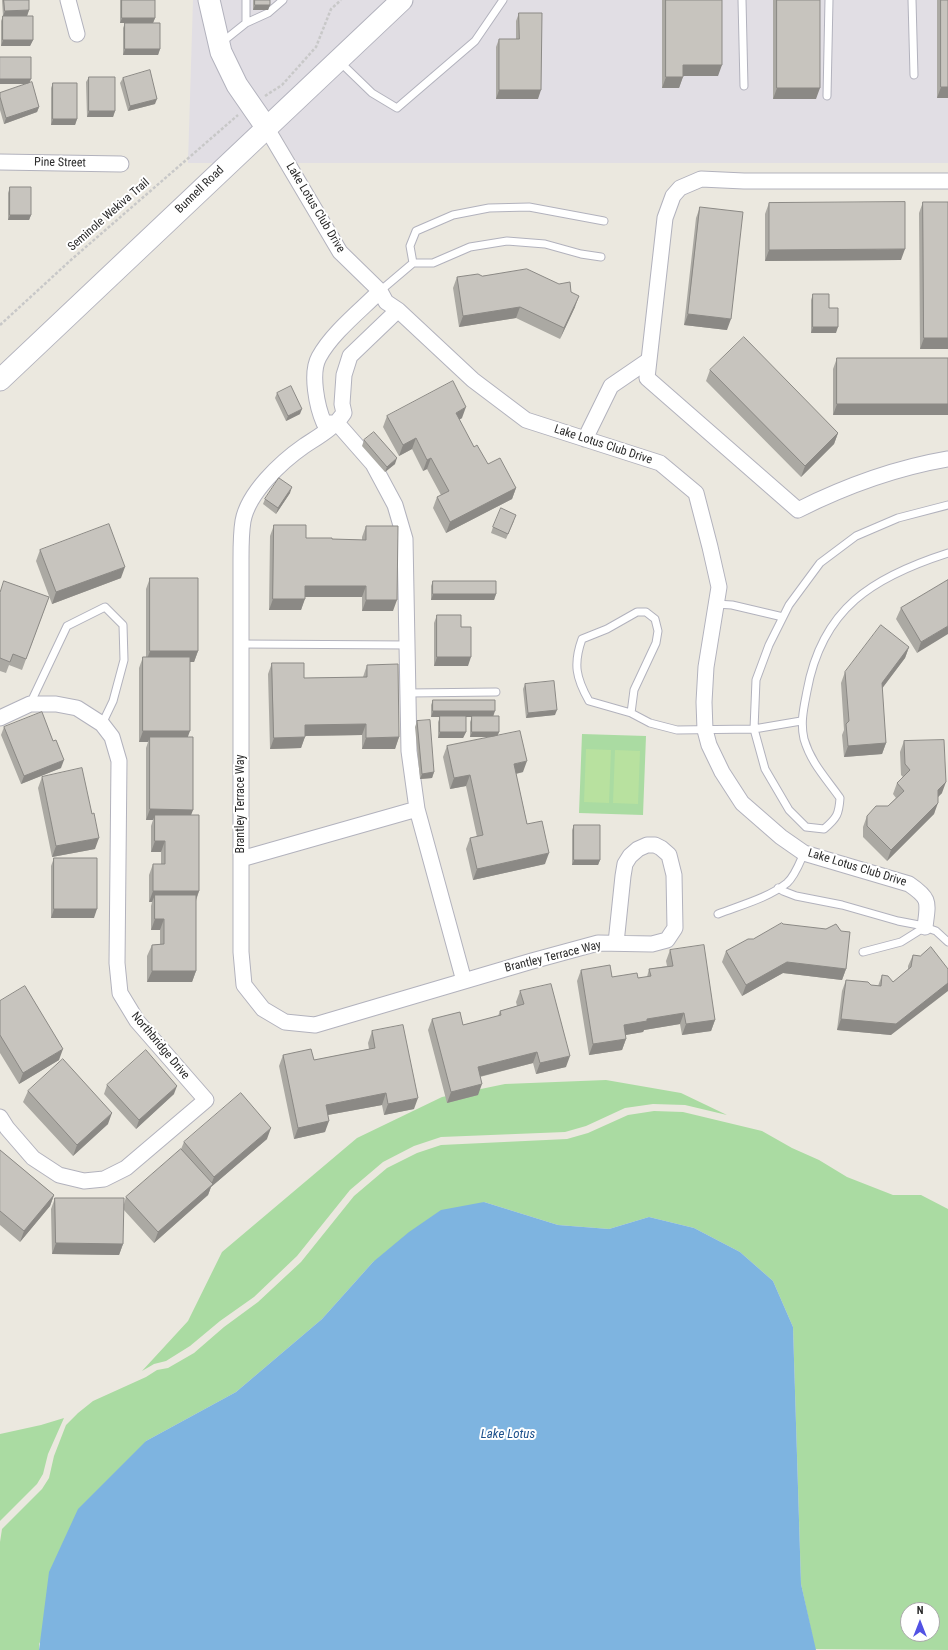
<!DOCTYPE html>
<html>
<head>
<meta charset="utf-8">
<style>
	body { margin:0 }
	#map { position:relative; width:948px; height:1650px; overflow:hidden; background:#ebe8df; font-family:"Roboto Condensed",sans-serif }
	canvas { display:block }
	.north { position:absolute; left:900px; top:1602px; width:40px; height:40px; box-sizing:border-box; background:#fff; border:1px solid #aaa; border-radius:50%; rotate:0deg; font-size:11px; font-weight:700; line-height:16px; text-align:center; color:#2b2b2b }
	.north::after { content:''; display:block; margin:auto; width:14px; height:18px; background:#5252e4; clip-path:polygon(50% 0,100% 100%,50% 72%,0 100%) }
</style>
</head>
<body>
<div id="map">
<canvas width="948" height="1650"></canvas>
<div class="north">N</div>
</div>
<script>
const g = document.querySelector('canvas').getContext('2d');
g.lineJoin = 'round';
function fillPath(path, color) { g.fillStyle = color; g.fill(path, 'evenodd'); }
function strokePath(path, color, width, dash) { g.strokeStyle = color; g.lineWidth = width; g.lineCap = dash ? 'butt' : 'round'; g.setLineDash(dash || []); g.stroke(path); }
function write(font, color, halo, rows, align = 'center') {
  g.font = font + ' "Roboto Condensed",sans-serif'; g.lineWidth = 4; g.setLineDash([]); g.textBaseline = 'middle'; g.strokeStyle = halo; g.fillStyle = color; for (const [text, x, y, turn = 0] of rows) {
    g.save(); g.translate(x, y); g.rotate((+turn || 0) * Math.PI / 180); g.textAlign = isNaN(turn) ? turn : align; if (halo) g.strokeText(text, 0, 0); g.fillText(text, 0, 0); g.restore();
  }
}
fillPath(new Path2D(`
	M193,0H202L256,126L216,163H188Z
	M217,0H390L268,115L243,80L229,49Z
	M414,0H948V163H297L277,129Z`), '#e1dee4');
fillPath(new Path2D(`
	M582,734L646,736L643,815L579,813Z
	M606,1080L681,1093L727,1115L685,1105L653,1104L625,1108L586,1126L565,1132L441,1137L414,1146L383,1162L350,1190L297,1256L254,1297L220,1321L190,1346L166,1361L154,1364L142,1371L188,1321L222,1252L357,1138L442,1097L505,1084Z
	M654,1111L683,1112L762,1131L792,1148L819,1160L847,1177L893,1195H921L948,1209V1650L815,1649L801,1584L793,1327L773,1281L740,1252L694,1228L649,1217L609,1229L558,1225L484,1202L373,1262L322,1319L236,1392L146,1441L39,1644V1650H0V1542L2,1529L42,1489L49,1478L54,1456L66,1425L78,1413L93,1401L146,1377L157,1370L168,1368L194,1353L224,1327L258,1302L301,1262L354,1196L387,1168L417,1153L441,1145L567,1139L588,1133L628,1115ZM908,1610H932V1634H908Z
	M64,1418L48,1454L43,1474L37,1484L0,1521V1434L41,1425Z`), '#aadba2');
fillPath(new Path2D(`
	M586,749L611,750L609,803L584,802Z
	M615,750L640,751L638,804L613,803Z`), '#b8e19f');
fillPath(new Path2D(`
	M484,1202L558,1225L609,1229L649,1217L694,1228L740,1252L773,1281L793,1327L801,1584L816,1650H39L49,1572L78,1509L146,1441L236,1392L322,1319L373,1262L409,1232L441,1210Z`), '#7eb4e0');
const lane = new Path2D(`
	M742,0L744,86
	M912,0L914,75
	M246,23L268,13L283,0
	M221,43L246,23V0
	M340,62L372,93L397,108L475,41L503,0
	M827,96L829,0
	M413,263H433L470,247L507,241L545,244L581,254L601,257
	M380,291L413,263L410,246L416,231L453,215L489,208L529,207L604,221
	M948,505L898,518L856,536L820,563L789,605L769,645L756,680L754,729L765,769L789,810L806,827L824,829C837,818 839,814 840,798C826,778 811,763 804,739C800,722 804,707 807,691C822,608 873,577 948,553
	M716,604L732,605L783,617
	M241,644L408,645
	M409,693L496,692
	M30,704L67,626L105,607L123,625L124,660L113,701L102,724
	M631,713L634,690L656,643L658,631L655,619L646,612H637L607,629L582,639C573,664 576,678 589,701L631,713L650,723L677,730L754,729L801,721
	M778,888L783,891L796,896L842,905L898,921L919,925L936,931L948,942
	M718,914C741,905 768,898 787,883C795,876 800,862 804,853
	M863,952L901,942L925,927`);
const street = new Path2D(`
	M68,0L77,34
	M266,127L340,252L380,291L386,302L398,310L473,380L526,420L660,463L696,493L710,547L719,587L706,667L704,702L705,730L709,745L722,772L742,803L781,837L804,853L909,884C931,899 928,902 925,927
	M0,162L121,164
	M948,181H744L701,179L680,188L673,196L665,218L647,378L798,510C846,486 895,468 948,459
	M380,291C360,311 332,333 319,357C310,373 317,407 324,423H337L373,464L395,505L405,539L409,751L417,809L464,981
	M398,310L350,356L344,375L342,404L344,413C334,428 319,436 304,446C281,462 248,493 243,521C241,533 241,546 241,559V952L244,985L263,1009L285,1022L315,1025L532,961L598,943L652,944L667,940L675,928L674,875L669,855L661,848L655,845H647L638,849L630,856L625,864L623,876L616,943
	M585,439L611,386L649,360
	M0,718L30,704H56L77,708L102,724L112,737L119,761L117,963L120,993L137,1021L206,1100L126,1168L104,1179L84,1181L59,1175L33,1158L7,1128L0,1117
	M241,859L417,809`);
const secondary = new Path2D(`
	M209,0L221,52L237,85L266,127
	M0,380L402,0`);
strokePath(lane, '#b2b2bd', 9);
strokePath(street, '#b2b2bd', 17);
strokePath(secondary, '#b2b2bd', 23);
strokePath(new Path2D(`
	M265,96L282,85L316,47L331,9L341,0
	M0,325L72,259L238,115`), '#c8c8c8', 2.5, [3, 2]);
strokePath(lane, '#fff', 7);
strokePath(street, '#fff', 15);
strokePath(secondary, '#fff', 21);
fillPath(new Path2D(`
	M2,0H29V10L27,16L33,40L30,46H1V21L3,16Z
	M120,0H155V18L153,23L160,49L158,55H123V28L125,23H120Z
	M253,0H270V5L268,10H253Z
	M662,0H722L718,76H683L679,88H662Z
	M773,0H820L816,99H773Z
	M937,0H948V98H937Z
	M519,13L538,99H496V47L499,39H516V21Z
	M89,77L115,111L113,117H87L86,82Z
	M123,78L155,104L128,111L120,83Z
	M30,83L39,107L37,112L4,124L0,110V93L26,84H0Z
	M53,83L77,119L75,125H51V88Z
	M10,187L31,215L29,220H8V193Z
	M923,202H948V349H920L919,213Z
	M769,203L901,260L765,261V214Z
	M700,207L727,330L684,325L696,218Z
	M482,276L571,292L575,307L560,339L516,318L459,327L453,288L457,277Z
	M813,294L829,308L836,333H811V300Z
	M837,358H948L833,415V369Z
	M710,370L838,433L834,444L801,477L706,381Z
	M277,393L300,414L286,421L275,398Z
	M387,416L462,418L459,420L474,447L488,464L516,488L512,499L446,533L433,508L437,497L441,495L427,469L423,471L412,449L399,456L383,427Z
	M364,440L395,464L385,472L362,446Z
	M290,493L276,514L263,504L265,499Z
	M514,521L506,539L491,533L493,527Z
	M274,525L306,538L332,539L362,540V537L366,526L393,611H362V597H305L301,610H269L270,536Z
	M40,550L121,578L52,604L36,561Z
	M150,578L198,651L194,662H190L188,737L191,815L199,891L196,901V971L192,982H147V956L152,945L160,944V930H151V906L152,902H149V875L153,864H161V852H151V826L153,820H146V748L148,742H139V668L143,657H146V589Z
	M948,580L917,653L896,619L901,608Z
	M433,581L496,594L494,600H431V586Z
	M0,593L49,597L22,670L9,665L6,673L0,671Z
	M437,615L461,627L468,666H434V623Z
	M909,647L905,658L882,688L886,743L882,754L844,757L842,735L844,730L841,683L845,672Z
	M272,663L304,678L363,677L367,665L399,737L395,749H362V735L305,736L301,748L270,749L268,674Z
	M525,684L555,715L526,718L523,689Z
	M433,700L494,716L499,732L497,736L523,772L516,774L527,824L545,864L473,880L466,849L470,838L477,837L466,786L450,789L443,757L447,746L491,737H470V722L472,717H466V732L463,738H438V722L440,717H431V705Z
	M417,721L434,772L432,778L420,779L415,727Z
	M4,727L61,768L21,784L1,735Z
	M904,741L942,793L938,797L934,814L887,861L863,837V827L867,816L888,806L896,798L893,794L897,783L903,777L901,775L900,752Z
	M42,777L95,849L52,857L38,788Z
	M574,825L600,860L598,865H572V830Z
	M54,858L94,918H51V866Z
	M753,939L846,969L842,980L783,973L742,996L722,962L726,951Z
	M670,950L715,1020L711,1031L682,1035L680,1024L644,1030L643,1032L625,1035L626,1039L622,1050L589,1055L577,981L581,970L612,977L638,978L647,977L649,969L667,966L666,961Z
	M913,955L920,956L891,1035L837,1030L842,991L846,980L871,985L878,986L882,975L893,982L908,970V966Z
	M520,991L566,1067L536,1074L533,1063L480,1077L478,1095L447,1103L428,1030L432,1019L463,1025L498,1016L500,1011L517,1006L516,1002Z
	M0,1001L59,1060L19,1084L0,1053Z
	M372,1031L414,1109L384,1115L382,1105L328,1115L325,1132L294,1139L279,1066L283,1055L314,1060L369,1049L368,1043Z
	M107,1085L174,1094L136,1129L104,1094Z
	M28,1091L108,1124L73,1156L23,1102Z
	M267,1139L211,1187L208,1195L154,1243L123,1209V1244L119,1255L52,1254L51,1209L55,1198L124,1204L126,1197L181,1149L184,1142Z
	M0,1150L54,1195L50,1206L20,1242L0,1225Z`), '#aba9a3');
fillPath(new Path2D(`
	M255,5H270L268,10H253Z
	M29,10L27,16H3L5,11Z
	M122,18H155L153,23H120Z
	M3,40H33L30,46H1Z
	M125,49H160L158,55H123Z
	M683,65H722L718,76H679Z
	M666,77H683L679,88H662Z
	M0,79H31L29,84H0Z
	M941,87H948V98H937Z
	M777,88H820L816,99H773Z
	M499,90H541L538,99H496Z
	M157,99L155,104L128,111L130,106Z
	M39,107L37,112L4,124L6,118Z
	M89,111H115L113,117H87Z
	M53,119H77L75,125H51Z
	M10,215H31L29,220H8Z
	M905,249L901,260L765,261L769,250Z
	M579,296L575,307L560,339L564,328Z
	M520,307L516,318L459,327L463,316Z
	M688,314L731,319L727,330L684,325Z
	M813,327H838L836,333H811Z
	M924,338H948V349H920Z
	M837,404H948V415H833Z
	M466,407L462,418L452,424L456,413Z
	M302,409L300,414L286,421L288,416Z
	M838,433L834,444L801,477L805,466Z
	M416,438L412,449L399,456L403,445Z
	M397,458L395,464L385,472L387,467Z
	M431,458L427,469L423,471L427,460Z
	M292,487L290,493L276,514L278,508Z
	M516,488L512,499L446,533L450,522Z
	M125,567L121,578L52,604L56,592Z
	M305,586H366L362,597H301Z
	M433,594H496L494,600H431Z
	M273,599H305L301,610H269Z
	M366,600H397L393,611H362Z
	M948,626V634L917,653L921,642Z
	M909,647L905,658L878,694L882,683Z
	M150,651H198L194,662H146Z
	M437,657H471L468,666H434Z
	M557,710L555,715L526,718L528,713Z
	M433,711H495L493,717H431Z
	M366,724L362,735L301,736L305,725Z
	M143,731H190L186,742L150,737L148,742H139Z
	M440,732H466L463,738H438Z
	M472,732H499L497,737H470Z
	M305,737L301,748L270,749L274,738Z
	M399,737L395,749H362L366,738Z
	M886,743L882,754L844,757L848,746Z
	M64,760L61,768L21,784L24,776Z
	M527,761L523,772L510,775L514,764Z
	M434,772L432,778L420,779L422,774Z
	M470,775L466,786L450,789L454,778Z
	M946,782L942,793L934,801L938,790Z
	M938,803L934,814L887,861L891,850Z
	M150,809L193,810L189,821L155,815L153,820H146Z
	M99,838L95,849L52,857L56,846Z
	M155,841H165L161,852H151Z
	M549,853L545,864L473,880L477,869Z
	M574,860H600L598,865H572Z
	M153,891H199L195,902L155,895L152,902H149Z
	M54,909H97L94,918H51Z
	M155,919H164L160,930H151Z
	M787,962L846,969L842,980L783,973L742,996L746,985Z
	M152,971H196L192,982H147Z
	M948,983V991L891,1035L837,1030L841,1019Z
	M684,1013L680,1024L644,1030L643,1032L620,1036L624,1025L647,1019Z
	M715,1020L711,1031L682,1035L686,1024Z
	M626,1039L622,1050L589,1055L593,1044Z
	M63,1049L59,1060L19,1084L23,1073Z
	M537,1052L533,1063L474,1078L478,1067Z
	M570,1056L566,1067L536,1074L540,1063Z
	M482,1084L478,1095L447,1103L451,1092Z
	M177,1086L174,1094L136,1129L139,1120Z
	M386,1093L382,1105L322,1116L326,1105Z
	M418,1098L414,1109L384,1115L388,1104Z
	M112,1113L108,1124L73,1156L77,1145Z
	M329,1121L325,1132L294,1139L298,1128Z
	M271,1128L267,1139L211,1187L208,1195L154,1243L158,1232L211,1185L214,1177Z
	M54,1195L50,1206L20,1242L24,1231Z
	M56,1243L123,1244L119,1255L52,1254Z`), '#8b8985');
const building = new Path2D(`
	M4,0H29V10L5,11Z
	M122,0H155V18H122Z
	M255,0H270V5H255Z
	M666,0H722V65H683V77H666Z
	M777,0H820V88H777Z
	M941,0H948V87H941Z
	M519,13H542L541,90H499V39H519Z
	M3,16H33V40H3Z
	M125,23H160V49H125Z
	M0,57H31V79H0Z
	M150,70L157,99L130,106L123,78Z
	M89,77H115V111H89Z
	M32,82L39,107L6,118L0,97V93Z
	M53,83H77V119H53Z
	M10,187H31V215H10Z
	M905,202V249L769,250V203Z
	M923,202H948V338H924Z
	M700,207L743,212L731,319L688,314Z
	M527,269L559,284L570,282L571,292L579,296L564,328L520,307L463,316L457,277L478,274L482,276Z
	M813,294H829V308H838V327H813Z
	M744,337L838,433L805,466L710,370Z
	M837,358H948V404H837Z
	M453,381L466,407L456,413L474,447L477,445L488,464L500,458L516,488L450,522L437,497L449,491L431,458L427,460L416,438L403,445L387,416Z
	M291,386L302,409L288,416L277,393Z
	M374,432L397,458L387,467L364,440Z
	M279,478L292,487L278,508L265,499Z
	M501,508L516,515L508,534L493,527Z
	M109,524L125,567L56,592L40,550Z
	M274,525H306V538H332V539L366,540V526H398L397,600H366V586H305V599H273Z
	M150,578H198V651H150Z
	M948,580V626L921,642L901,608Z
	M4,581L49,597L26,659L13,654L10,662L0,658V593Z
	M433,581H496V594H433Z
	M437,615H461V627H471V657H437Z
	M881,625L909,647L882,683L886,743L848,746L846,724L849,721L845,672Z
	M143,657H190V731H143Z
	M272,663H304V678L367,677V665L398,664L399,737L366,738V724L305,725V737L274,738Z
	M554,681L557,710L528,713L525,684Z
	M433,700H495V711H433Z
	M42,712L53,741L56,740L64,760L24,776L4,727Z
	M440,716H466V732H440Z
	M472,716H499V732H472Z
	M430,720L434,772L422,774L417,721Z
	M520,731L527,761L514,764L527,824L542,821L549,853L477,869L470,838L483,835L470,775L454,778L447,746Z
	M150,737H193V810L150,809Z
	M944,740L946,782L938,790V803L891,850L867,826V816L876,806H888L904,791L897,783L910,770L905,764L904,741Z
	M82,768L92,814L94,813L99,838L56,846L42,777Z
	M155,815H199V891H153V864H165V841H155Z
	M574,825H600V860H574Z
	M54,858H97V909H54Z
	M155,895H196V971H152V945L164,944V919H155Z
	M782,923L783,924L826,929L836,924L841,931L850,932L846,969L787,962L746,985L726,951L748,939H753Z
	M704,945L715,1020L686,1024L684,1013L647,1019V1021L624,1025L626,1039L593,1044L581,970L610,965L612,977L637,973L638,978L651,976L649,969L673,966L670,950Z
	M931,947L948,969V983L896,1024L841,1019L846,980L868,982L871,985L881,986L882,975L888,976L893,982L911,967L913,955L920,956Z
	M551,984L570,1056L540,1063L537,1052L478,1067L482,1084L451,1092L432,1019L460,1012L463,1025L501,1015L500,1011L524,1004L520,991Z
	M25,986L63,1049L23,1073L0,1035V1001Z
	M403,1025L418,1098L388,1104L386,1093L326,1105L329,1121L298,1128L283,1055L311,1049L314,1060L375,1048L372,1031Z
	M146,1050L177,1086L139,1120L107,1085Z
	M63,1059L112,1113L77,1145L28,1091Z
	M241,1093L271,1128L214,1177L184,1142Z
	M181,1149L213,1184L158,1232L126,1197Z
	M0,1150L54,1195L24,1231L0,1211Z
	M55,1198H124L123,1244L56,1243Z`);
fillPath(building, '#c7c4be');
strokePath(building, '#8b8985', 1);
write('12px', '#2b2b2b', '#fff', [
	["Pine Street",60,163,1],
	["Bunnell Road",200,190,-44],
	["Lake Lotus Club Drive",315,208,59],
	["Seminole Wekiva Trail",109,215,-41],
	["Lake Lotus Club Drive",603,445,18],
	["Brantley Terrace Way",241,804,-90],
	["Lake Lotus Club Drive",857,868,17],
	["Brantley Terrace Way",553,957,-14],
	["Northbridge Drive",160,1046,50]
]);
write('italic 13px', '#1d518c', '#fff', [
	["Lake Lotus",508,1435]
]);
</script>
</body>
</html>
